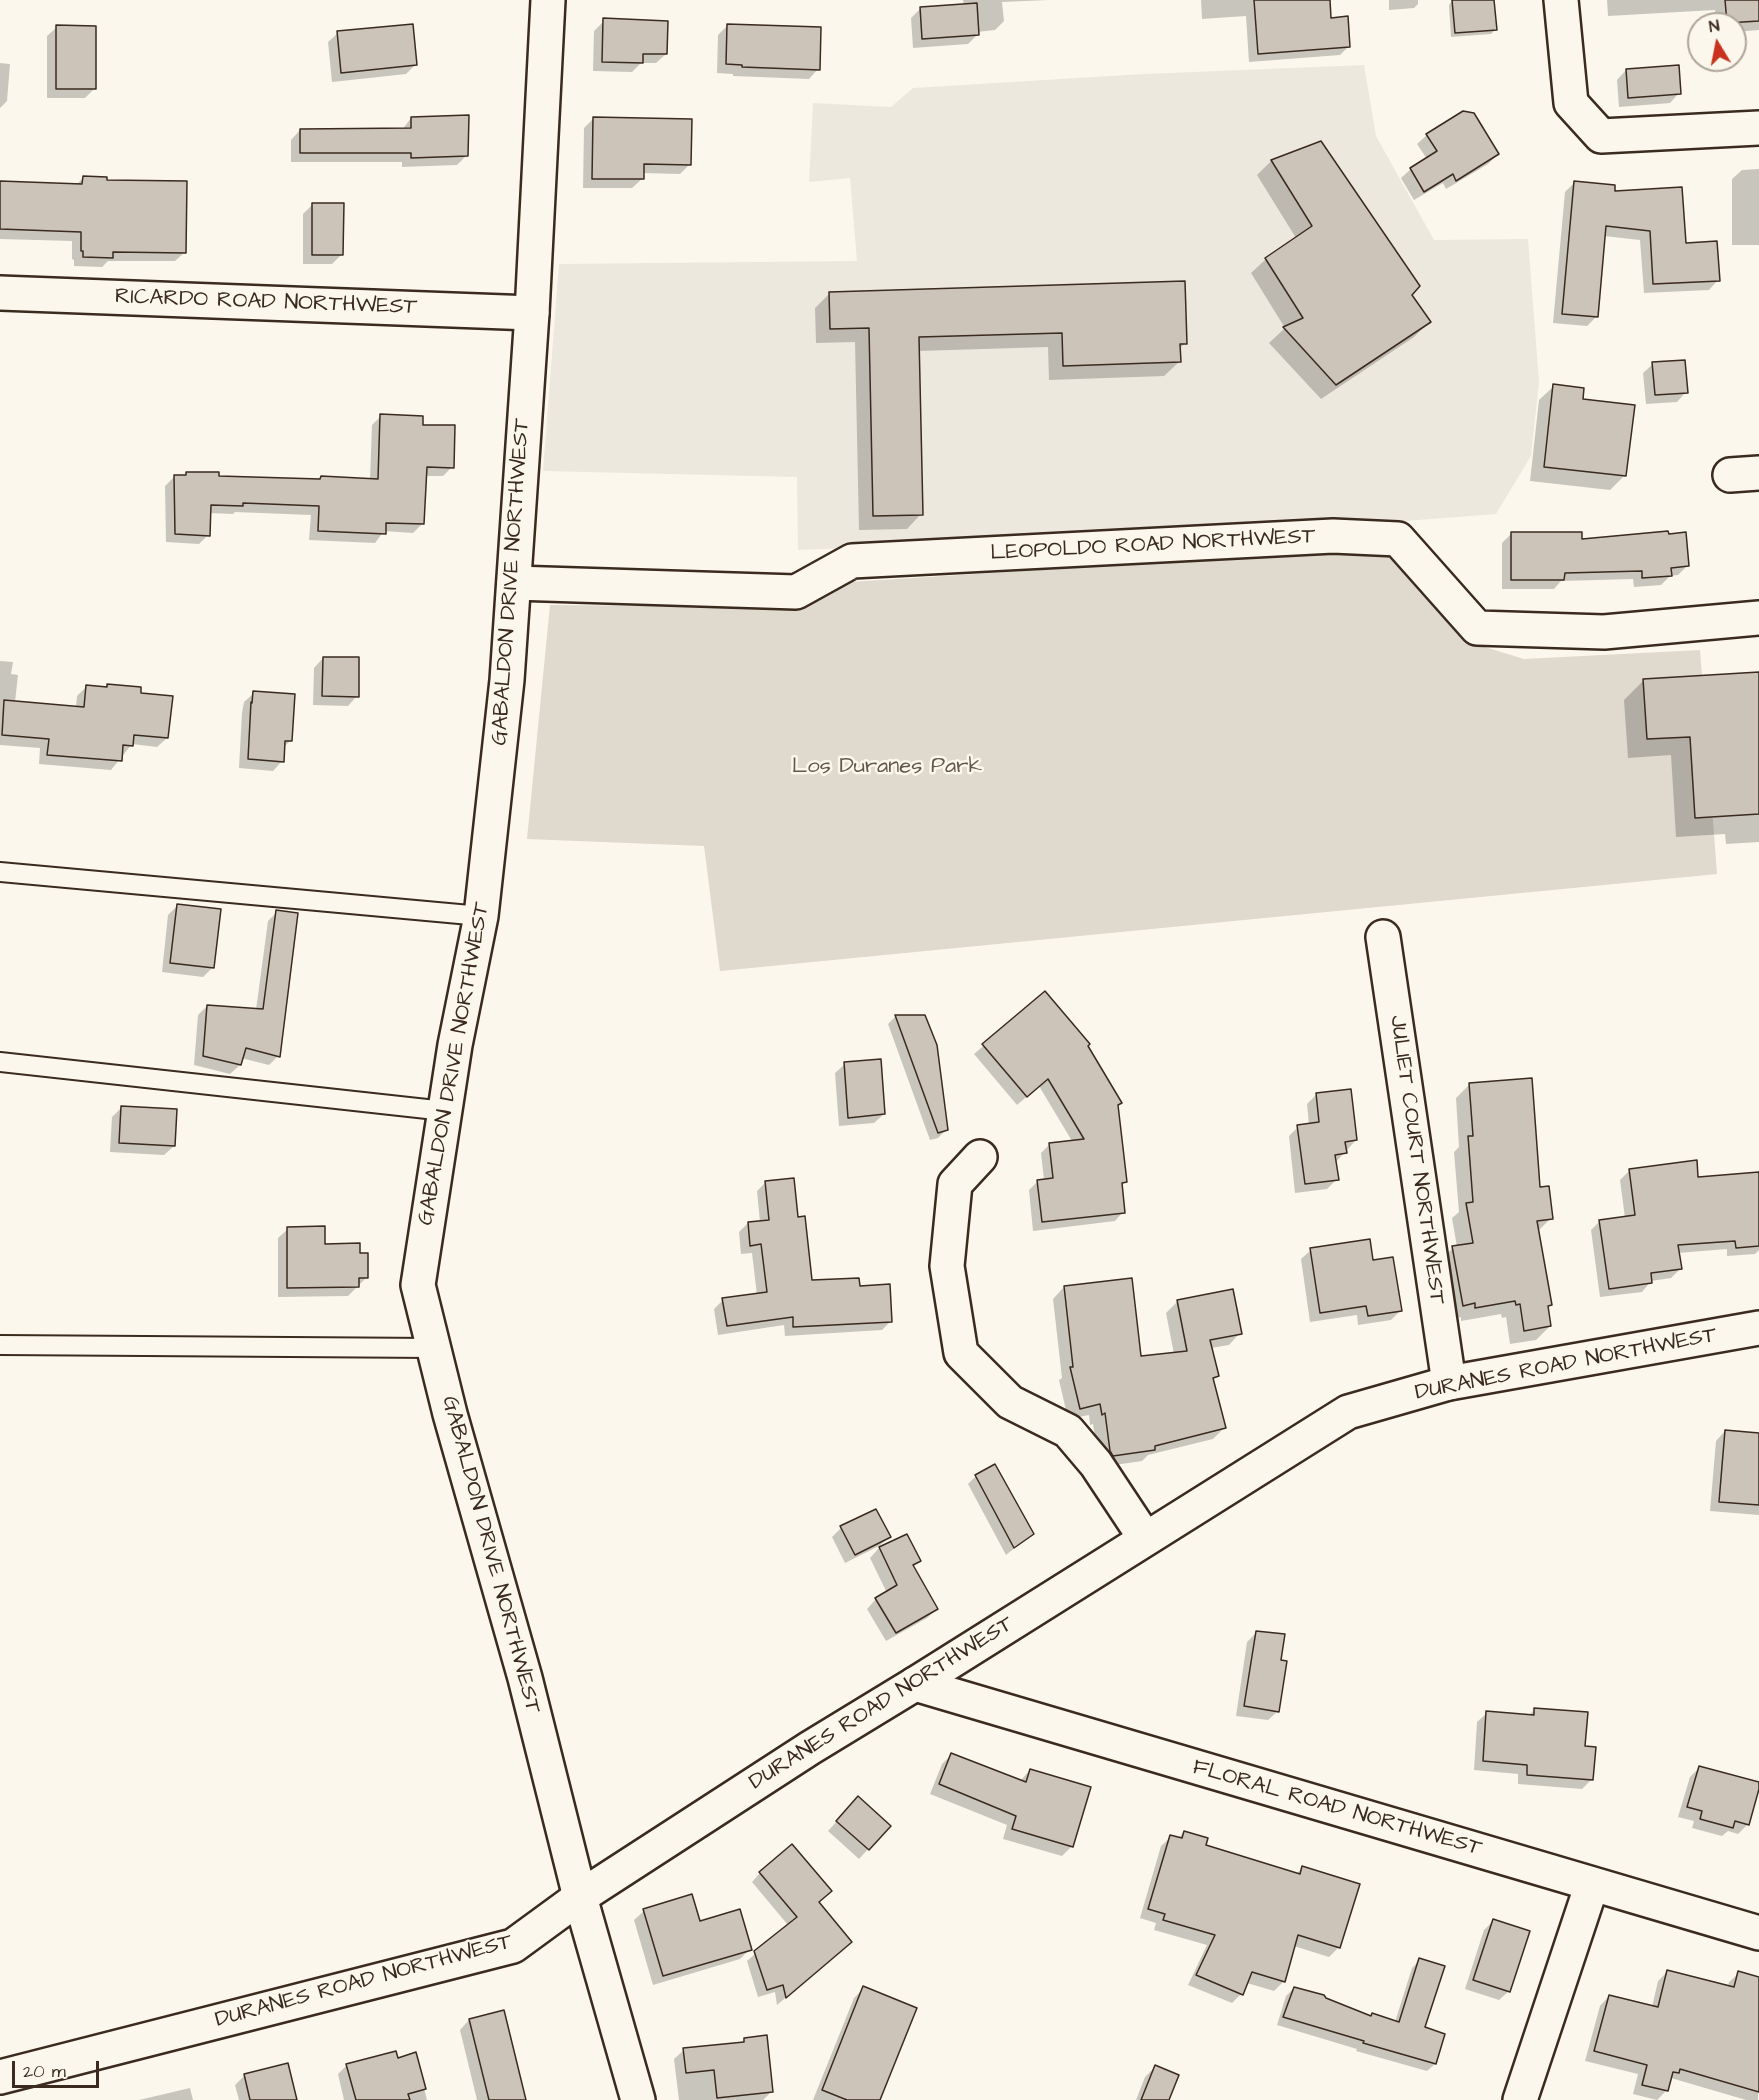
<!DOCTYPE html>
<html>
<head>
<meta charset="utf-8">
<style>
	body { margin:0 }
	#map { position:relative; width:1759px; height:2100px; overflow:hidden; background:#fbf7ec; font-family:"Architects Daughter",sans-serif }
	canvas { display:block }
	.north { position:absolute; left:1687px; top:12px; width:60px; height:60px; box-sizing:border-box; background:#fbf7ec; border:2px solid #aea59a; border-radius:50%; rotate:350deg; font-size:16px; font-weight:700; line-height:24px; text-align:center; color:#3b2a1e }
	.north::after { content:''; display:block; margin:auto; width:21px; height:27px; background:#c8321e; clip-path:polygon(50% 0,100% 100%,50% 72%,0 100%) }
	.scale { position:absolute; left:12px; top:2061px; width:87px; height:27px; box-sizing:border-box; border:3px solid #3b2a1e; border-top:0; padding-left:8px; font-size:18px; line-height:21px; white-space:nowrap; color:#3b2a1e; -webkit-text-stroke:4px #fbf7ec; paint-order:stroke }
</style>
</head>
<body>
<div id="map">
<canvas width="1759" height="2100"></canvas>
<div class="north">N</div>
<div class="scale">20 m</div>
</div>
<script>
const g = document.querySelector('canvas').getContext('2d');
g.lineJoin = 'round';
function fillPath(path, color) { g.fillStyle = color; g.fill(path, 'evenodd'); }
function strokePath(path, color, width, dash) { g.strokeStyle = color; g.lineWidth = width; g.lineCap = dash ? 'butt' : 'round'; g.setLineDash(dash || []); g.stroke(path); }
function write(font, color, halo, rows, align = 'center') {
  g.font = font + ' "Architects Daughter",sans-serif'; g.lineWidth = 5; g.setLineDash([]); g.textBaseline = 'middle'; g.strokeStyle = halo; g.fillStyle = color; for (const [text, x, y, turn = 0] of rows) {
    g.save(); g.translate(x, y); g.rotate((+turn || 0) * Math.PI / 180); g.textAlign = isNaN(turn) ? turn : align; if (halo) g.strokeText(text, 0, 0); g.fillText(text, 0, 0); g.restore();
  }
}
fillPath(new Path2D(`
	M1364,65L1376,136L1434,240L1528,239L1539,382L1531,456L1496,514L1277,531L798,550L797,477L543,471L559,264L857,261L850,178L809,182L813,103L891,107L913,88L1144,74Z`), '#ede8dd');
fillPath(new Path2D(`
	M1370,549L1400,558L1462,640L1524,659L1700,650L1717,874L720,971L704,846L527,839L550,605L756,607L834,583Z`), '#dfd9ce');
fillPath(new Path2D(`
	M963,0H1048L1002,2L1004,21L995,30L977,32V35L968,44L913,48L911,18L921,8L964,5Z
	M1201,0H1328L1329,19L1349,46L1340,55L1249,62L1246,16L1202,19Z
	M1389,0H1418V4L1414,8L1389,10Z
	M1453,0H1493L1496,29L1491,34L1451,37L1449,5Z
	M1607,0H1759V30L1735,32V24H1716L1715,10L1608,16Z
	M604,21L666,54L656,63H641L632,72L593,71L594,31Z
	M728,25L818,69L809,79L733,76V74L717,73L718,35Z
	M57,27L95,88L85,98H47V36Z
	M338,33L415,65L406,74L332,82L328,42Z
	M0,63L10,64L7,101L0,108Z
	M1626,70L1679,93L1670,103L1619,107L1617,80Z
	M411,118L467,155L457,165L402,167V162H291V140L300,130H402Z
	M594,118L690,164L680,174L642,173V179L632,188H583L584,128Z
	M1427,135L1498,154L1488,164L1446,189L1443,183L1414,200L1401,178L1411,169L1427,159L1417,144Z
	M1320,143L1410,294L1429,322L1414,337L1321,399L1269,343L1285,328L1251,273L1266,259L1296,238L1257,175L1271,161Z
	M1759,169V245H1732V179L1742,170Z
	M83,178L106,182L185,252L175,261H108L102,267L74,266V260L72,259V241L0,239V182L76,185Z
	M1574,183L1613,192L1684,244L1718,280L1709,290L1644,293L1640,240L1604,236L1596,317L1587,326L1553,323L1565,192Z
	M313,204L342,254L332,264H303V214Z
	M829,294L1185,343L1179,349V362L1164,376L1049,380L1048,347L918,351L921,514L907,529L859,530L855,342L816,343L815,308Z
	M1653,364L1686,392L1677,402L1646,404L1643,373Z
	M1554,386L1581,400L1625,475L1610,490L1530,481L1539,400Z
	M381,416L421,426L452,467L443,476H425L422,524L413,533L384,531L375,543L309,540L311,515L235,512L233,514L209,513L208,535L199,544L166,542L165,486L174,477H183L187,473L218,477L319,480L321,478L370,480L372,425Z
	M1512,533L1580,541L1687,566L1678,575L1670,576L1661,585L1634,587L1633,579L1561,581L1554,589H1502V543Z
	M323,658L357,696L348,706L313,705L314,668Z
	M0,661L13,662L11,674L18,675L15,702L76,707L77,696L86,687L105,688L108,686L139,695L167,738L157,747L132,744L111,770L39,764L40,748L0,745Z
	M1759,673V842L1726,844L1725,834L1676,837L1671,755L1628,758L1624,700L1644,680Z
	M254,693L290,741L283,748L282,761L273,771L239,768L242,713L244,702Z
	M178,905L213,967L203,977L162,972L168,915Z
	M277,912L278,1056L269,1065L241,1058L240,1065L230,1074L194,1065L198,1015L207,1006L256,1010L268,921Z
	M1045,993L1086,1046L1117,1106L1126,1181L1121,1186L1123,1212L1115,1221L1033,1231L1029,1190L1038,1181L1044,1180L1041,1153L1050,1144L1072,1141L1039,1086L1017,1105L974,1054Z
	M896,1016L946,1130L938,1138L930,1140L888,1024Z
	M845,1064L884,1114L874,1123L839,1126L835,1073Z
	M1470,1084L1551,1218L1537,1232L1550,1305L1547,1308L1550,1326L1536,1340L1510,1344L1506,1317L1502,1318L1501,1314L1461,1321V1317L1449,1319L1439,1262L1453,1248L1457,1247L1452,1218L1459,1212L1454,1152L1459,1147L1456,1098Z
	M1316,1095L1356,1140L1335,1163L1337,1179L1327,1189L1295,1193L1289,1136L1298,1127L1309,1125L1307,1104Z
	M122,1107L174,1146L164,1155L110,1152L112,1117Z
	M1629,1171L1697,1179L1759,1174V1250L1755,1254L1727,1256V1249L1678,1253L1680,1269L1671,1278L1651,1281L1642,1292L1600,1297L1591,1230L1600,1221L1625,1218L1620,1180Z
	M766,1182L797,1218L811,1282L859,1288L891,1321L882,1330L785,1336L784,1325L718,1335L714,1309L723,1300L757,1295L752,1253L741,1254L739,1232L748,1223L760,1222L757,1191Z
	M288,1229L324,1245L359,1255L367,1277L348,1296L278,1297V1238Z
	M1311,1250L1372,1262L1400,1311L1391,1320L1358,1325L1357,1315L1310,1322L1301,1259Z
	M1064,1287L1140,1358L1174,1354L1166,1313L1178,1301L1240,1333L1229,1345L1211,1348L1218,1376L1212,1381L1224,1428L1213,1439L1148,1455L1142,1461L1101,1467L1099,1463L1093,1424L1090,1425L1089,1415L1068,1419L1059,1380L1062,1378L1053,1299Z
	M1725,1431L1759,1434V1515L1710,1511L1716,1441Z
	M976,1476L1032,1534L1006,1555L968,1484Z
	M841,1528L889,1537L879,1546L845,1563L832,1537Z
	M907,1536L919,1561L913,1567L937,1609L927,1618L886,1641L867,1609L876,1599L887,1593L870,1558L879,1548Z
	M1257,1632L1279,1661L1278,1711L1268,1720L1236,1716L1247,1642Z
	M1535,1709L1583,1747L1592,1779L1582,1789L1518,1784V1774L1474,1770L1477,1722L1487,1713L1528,1716Z
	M952,1754L1021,1780L1030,1770L1072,1846L1062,1856L1003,1839L1007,1825L930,1794L942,1764Z
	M1699,1768L1748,1824L1738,1834L1728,1831L1722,1836L1692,1828L1694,1821L1678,1817L1690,1777Z
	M849,1808L889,1826L859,1859L828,1831Z
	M1184,1832L1204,1846L1296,1874L1303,1868L1339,1947L1329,1957L1294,1946L1283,1982L1274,1991L1247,1983L1241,1994L1232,2003L1188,1985L1207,1945L1154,1930L1156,1923L1140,1918L1161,1846L1171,1837L1178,1839Z
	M760,1873L818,1903L842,1950L777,2005L775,1992L758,1997L747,1961L788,1925L752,1882Z
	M644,1911L699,1923L750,1949L740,1959L653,1985L634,1920Z
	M1493,1921L1509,1991L1499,2000L1465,1989L1484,1930Z
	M1420,1960L1424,2028L1435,2064L1427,2071L1356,2051L1357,2049L1277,2025L1286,1996L1294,1988L1370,2017L1372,2015L1395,2022L1412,1968Z
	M1667,1972L1728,1987L1729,1982L1739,1973L1759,1979L1758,2100H1746L1671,2078L1666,2091L1657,2100L1633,2094L1638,2074L1585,2061L1600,2006L1609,1996L1652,2007L1658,1981Z
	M864,1988L879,2100H813L854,1998Z
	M469,2020L524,2100H477L460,2030Z
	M744,2039L772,2091L763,2100H679L674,2059L684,2050L740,2044Z
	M415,2054L427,2100H344L338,2074L347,2065L397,2060Z
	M1155,2067L1167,2100H1136L1145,2077Z
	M244,2076L296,2100H239L235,2085Z
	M190,2088L193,2100H139Z`), '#0003');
const building = new Path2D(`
	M1254,0H1330L1331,18L1348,16L1350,47L1258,54Z
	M1452,0H1494L1497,30L1455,33Z
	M1725,0H1759V21L1727,23Z
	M977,3L979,35L922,39L920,7Z
	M603,18L668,21L667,54H643V63L602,62Z
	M413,24L417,65L341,73L337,31Z
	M727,24L821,27L820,70L742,67V65L726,64Z
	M56,25L96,26V89H56Z
	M1679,65L1681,94L1628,98L1626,69Z
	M1463,111L1474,113L1499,154L1456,181L1453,174L1424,192L1410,168L1437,151L1426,134Z
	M469,115L468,156L411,158V153H300V129L411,128V117Z
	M593,117L692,119L691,165L644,164V179H592Z
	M1321,141L1420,286L1412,295L1431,322L1336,385L1283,327L1303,318L1265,258L1312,226L1271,160Z
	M83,176L107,177V180L187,181L186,253L113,252V258L83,257V251H81V232L0,229V181L82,184Z
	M1574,181L1615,185V191L1682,187L1686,243L1717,241L1720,281L1653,284L1650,231L1606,226L1598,317L1562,314Z
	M312,203H344L343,255H312Z
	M1185,281L1187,344H1180L1181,362L1063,366L1062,333L919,337L923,515L873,516L869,328L830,329L829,292Z
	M1685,360L1688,393L1655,395L1652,362Z
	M1553,384L1584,388L1583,399L1635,405L1626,476L1544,467Z
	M380,414L423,416V425H455L454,468L427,467L424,524L386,523V534L318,531L319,506L243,503V506L211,505L210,536L175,534L174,475H186V472H219V476L320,479L321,476L378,479Z
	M1668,531L1669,534L1686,532L1689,566L1671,568L1672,576L1642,578V571L1565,573L1564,580H1511V532H1582V539Z
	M323,657H359V697L322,696Z
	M1759,672V814L1695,818L1690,737L1647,739L1643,679Z
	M107,684L141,687V693L173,696L168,738L134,735L133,746L123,745L122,761L47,755L49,739L2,735L4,700L84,707L86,685L107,687Z
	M253,691L295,694L292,741H285L284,762L248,759L251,702L252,703Z
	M177,904L221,909L214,968L170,963Z
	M276,910L298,913L280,1057L246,1048L241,1065L203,1056L207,1005L263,1009Z
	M1045,991L1090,1044L1088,1046L1122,1103L1118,1105L1127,1182L1122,1183L1125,1213L1042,1222L1037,1180L1053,1178L1049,1143L1084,1139L1048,1079L1027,1097L982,1044Z
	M895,1015H925L937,1045L948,1130L938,1133Z
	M881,1059L885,1114L848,1118L844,1062Z
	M1532,1078L1540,1187L1549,1186L1553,1219L1537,1221L1552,1305L1548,1306L1551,1326L1524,1331L1520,1304L1516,1305L1515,1301L1475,1308V1303L1463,1306L1452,1246L1473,1243L1466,1203L1473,1202L1468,1136H1473L1469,1083Z
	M1351,1089L1357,1140L1345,1142L1347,1153L1335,1155L1339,1180L1305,1184L1297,1125L1319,1122L1316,1093Z
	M121,1106L177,1109L175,1146L119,1143Z
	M1697,1160L1698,1177L1759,1172V1246L1736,1248L1735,1241L1678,1245L1682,1269L1651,1273L1652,1283L1609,1289L1599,1220L1635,1215L1629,1169Z
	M794,1178L798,1217L805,1216L812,1280L859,1278L860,1286L890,1284L892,1322L793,1327V1317L727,1326L722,1298L767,1292L761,1244L750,1246L748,1222L769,1220L765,1181Z
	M325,1226V1244L360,1243V1253H368V1278H359V1287L287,1288V1227Z
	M1370,1239L1373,1260L1393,1257L1402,1311L1368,1316L1366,1306L1320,1313L1310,1248Z
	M1132,1278L1141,1356L1187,1351L1177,1300L1233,1289L1242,1334L1210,1340L1219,1376L1213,1378L1226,1428L1155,1446V1450L1113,1456L1110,1451L1105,1413L1102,1415L1100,1404L1080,1409L1070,1367H1073L1064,1286Z
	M1725,1430L1759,1433V1505L1719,1502Z
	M995,1464L1034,1534L1014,1548L975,1475Z
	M876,1509L891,1537L855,1555L840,1526Z
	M907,1534L921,1561L913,1565L938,1609L896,1633L875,1598L897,1585L879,1547Z
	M1256,1631L1285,1634L1281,1660L1287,1661L1279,1712L1244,1706Z
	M1534,1708L1588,1712L1585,1746L1596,1747L1593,1780L1527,1775V1765L1483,1761L1486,1711L1534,1715Z
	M951,1753L1026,1782L1030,1769L1091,1787L1073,1847L1012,1829L1016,1816L939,1784Z
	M1699,1766L1759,1782V1789L1749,1825L1735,1821L1733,1828L1700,1819L1702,1811L1687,1807Z
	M858,1796L891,1826L869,1850L836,1821Z
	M1184,1831L1208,1838L1206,1845L1300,1874L1302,1866L1360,1884L1340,1948L1298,1935L1285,1982L1252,1972L1243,1995L1196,1975L1215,1935L1163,1920L1165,1914L1148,1909L1170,1835L1182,1838Z
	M792,1844L832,1891L819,1902L852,1942L786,1998L783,1985L767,1990L754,1951L797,1917L759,1872Z
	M692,1894L700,1921L740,1909L752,1950L663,1976L643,1909Z
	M1493,1919L1530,1931L1510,1992L1473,1980Z
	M1419,1958L1445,1966L1425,2027L1445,2034L1436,2064L1363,2043L1364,2041L1283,2017L1294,1987L1324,1995L1326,1998L1371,2016L1372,2013L1399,2022Z
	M1667,1970L1734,1987L1738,1971L1759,1977V2092L1680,2069L1679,2073L1673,2072L1668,2091L1642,2085L1647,2065L1594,2051L1609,1995L1658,2007Z
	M863,1986L917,2008L880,2100H847L822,2090Z
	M504,2010L526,2100H489L469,2019Z
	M767,2035L773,2092L717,2098L714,2070L686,2073L683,2048L744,2042V2038Z
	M396,2051L398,2058L416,2052L426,2089L408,2094L410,2100H356L346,2064Z
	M288,2063L297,2100H250L244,2074Z
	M1155,2065L1179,2075L1169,2100H1141Z`);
fillPath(building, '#ccc4b9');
strokePath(building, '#3b2a1e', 1.5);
const lane = new Path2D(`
	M0,872L481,916
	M0,1062L445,1111
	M0,1345L434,1348`);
const street = new Path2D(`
	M1561,0L1571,103L1601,136L1759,128
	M0,293L532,313
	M1730,475L1759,473
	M514,583L796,592L852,561L1333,536L1398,539L1477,628L1604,632L1759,618
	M1383,937L1449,1383
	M980,1157L955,1184L947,1266L961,1353L1010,1402L1068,1431L1096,1464L1145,1538
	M915,1684L1759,1933
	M0,2077L513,1946L580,1897
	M1520,2100L1592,1884`);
const secondary = new Path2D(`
	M548,0L532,313L507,680L481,916L455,1045L418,1285L450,1414L525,1678L580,1897L638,2100
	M580,1897L810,1748L915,1684L1348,1412L1449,1383L1759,1328`);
strokePath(lane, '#3b2a1e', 22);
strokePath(street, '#3b2a1e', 38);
strokePath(secondary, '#3b2a1e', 38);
strokePath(lane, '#fbf7ec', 18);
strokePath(street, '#fbf7ec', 33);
strokePath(secondary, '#fbf7ec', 33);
write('22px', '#3b2a1e', '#fbf7ec', [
	["RICARDO ROAD NORTHWEST",266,303,2],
	["LEOPOLDO ROAD NORTHWEST",1153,546,-3],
	["GABALDON DRIVE NORTHWEST",512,582,-86],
	["GABALDON DRIVE NORTHWEST",455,1064,-80],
	["JULIET COURT NORTHWEST",1416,1160,82],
	["DURANES ROAD NORTHWEST",1566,1365,-11],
	["GABALDON DRIVE NORTHWEST",490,1555,75],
	["DURANES ROAD NORTHWEST",882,1704,-32],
	["FLORAL ROAD NORTHWEST",1337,1809,16],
	["DURANES ROAD NORTHWEST",364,1982,-15]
]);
write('22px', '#64564a', '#fbf7ec', [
	["Los Duranes Park",887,767]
]);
</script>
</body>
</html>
